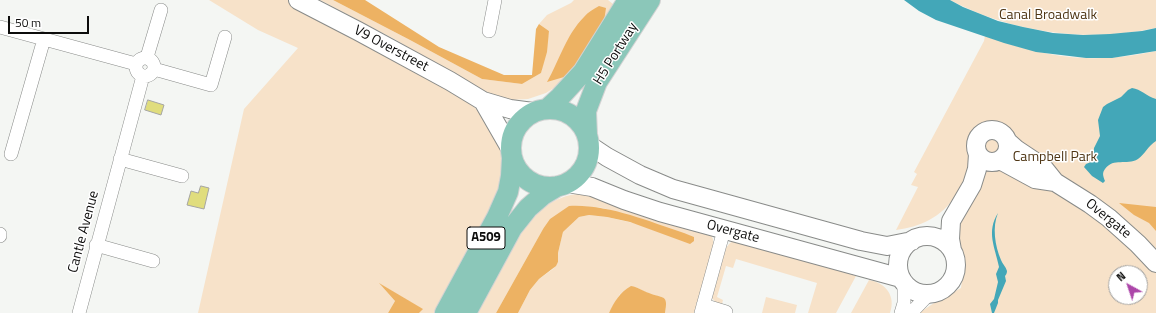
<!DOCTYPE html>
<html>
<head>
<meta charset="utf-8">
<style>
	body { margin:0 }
	#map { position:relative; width:1156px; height:313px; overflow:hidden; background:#f4f6f3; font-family:"Titillium Web",sans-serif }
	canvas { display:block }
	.north { position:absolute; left:1108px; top:265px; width:40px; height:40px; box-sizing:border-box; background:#fff; border:1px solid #9e9e9d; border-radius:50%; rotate:320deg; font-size:11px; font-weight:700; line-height:16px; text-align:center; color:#0c0c0b }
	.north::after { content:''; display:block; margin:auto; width:14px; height:18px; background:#ac46a9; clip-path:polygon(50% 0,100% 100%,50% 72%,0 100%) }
	.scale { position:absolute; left:8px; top:16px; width:81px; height:18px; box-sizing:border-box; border:2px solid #0c0c0b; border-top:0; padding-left:5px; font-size:12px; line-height:14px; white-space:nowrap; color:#0c0c0b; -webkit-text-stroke:3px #fff; paint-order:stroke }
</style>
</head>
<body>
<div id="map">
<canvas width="1156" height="313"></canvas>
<div class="north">N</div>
<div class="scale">50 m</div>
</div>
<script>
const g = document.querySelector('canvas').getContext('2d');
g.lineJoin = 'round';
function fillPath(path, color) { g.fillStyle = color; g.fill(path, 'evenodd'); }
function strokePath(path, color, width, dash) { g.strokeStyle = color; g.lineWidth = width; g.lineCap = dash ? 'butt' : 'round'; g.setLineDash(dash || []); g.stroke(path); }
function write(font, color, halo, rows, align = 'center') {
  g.font = font + ' "Titillium Web",sans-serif'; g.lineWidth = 3; g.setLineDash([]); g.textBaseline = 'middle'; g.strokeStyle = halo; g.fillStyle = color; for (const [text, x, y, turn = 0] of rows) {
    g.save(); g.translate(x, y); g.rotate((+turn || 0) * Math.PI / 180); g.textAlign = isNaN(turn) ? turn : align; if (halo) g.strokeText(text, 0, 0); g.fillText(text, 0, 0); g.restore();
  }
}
fillPath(new Path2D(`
	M209,0H289L454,90L480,112L501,149L503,159L497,217L445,313H419L422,309L380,284L395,301L388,313H198L244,109L298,48L258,30Z
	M320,0H333L410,40L482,79L522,84L541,73L549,31L539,24L547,15L571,3L574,0H608L613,4L616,0H628L560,84L546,93L528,99L508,100L486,95L396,40Z
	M950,0H1156V28C1086,43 1013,33 950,0Z
	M985,36C1017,47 1051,57 1086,58C1109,59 1133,56 1156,51V313H919L934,303L961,288L964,262L954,257L963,200L955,196C942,217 920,227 896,230L918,187L911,185L917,174L914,172L984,41ZM1116,273H1140V297H1116Z
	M578,194H588L710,233L713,239L714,246L695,313H665C668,295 663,298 650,294C645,292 640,289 635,287L620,294L609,313H518L530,290L539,279L553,269L558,262V253L563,232L579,217L589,215L607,217L694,237L603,208L581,206L543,229L496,313H475L524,228C538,210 555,196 578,194Z
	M735,239L845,268L844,272L856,276L836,313H808L817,283L736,259L733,268L726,266L717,297L723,300L722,304H717L712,298L726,248L729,244Z
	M869,280C886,283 896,296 890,313H851Z
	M766,297L797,305L795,313H762Z`), '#f7e2c9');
fillPath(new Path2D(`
	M333,0H365L439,47L504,75H532L536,29L539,24L549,31L547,52L541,73L522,84L482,79L410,40Z
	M599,6L606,8L603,28L580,61L564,77L547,82C559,61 566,35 584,17C588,12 594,9 599,6Z
	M1119,203L1156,207V231L1149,223L1134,215Z
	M569,206C608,204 647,221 684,233L694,237V241L690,244L630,222L607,217L589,215L579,217L563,232L558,253V262L556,266L539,279L530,290L518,313H496L543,229L550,219Z
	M379,283L423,309L419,313H388L395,301Z
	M631,286C638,287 643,291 649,293C662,299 669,293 665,313H609C614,302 620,292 631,286Z`), '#edb263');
fillPath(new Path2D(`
	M904,0H950L963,7L998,21L1023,27L1053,33L1083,35L1110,34L1142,31L1156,28V51L1112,58H1086L1036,52L1004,43L936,20L919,11Z
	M1132,88C1141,89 1146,96 1156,99V141C1148,146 1145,154 1138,159C1126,166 1114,157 1105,169C1102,173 1103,176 1105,181L1103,183L1092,176L1084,167L1086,164L1091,162L1093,160L1094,148L1100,136L1098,120L1103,107L1107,104L1121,97L1128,90Z
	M998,213C992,227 995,246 1001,260C1002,263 1006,267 1007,271C1007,273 1006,275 1005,276L1006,281L998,300V303L994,313H992L990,304L994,299L998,282L996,274L999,267C995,247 986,232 998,213Z`), '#43a7b8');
const building = new Path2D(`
	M148,100L164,105L161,115L145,110Z
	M201,186L209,188L204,209L187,205L191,191L198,193Z`);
fillPath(building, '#e0dd7d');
strokePath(building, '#a5a5a2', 1);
const street = new Path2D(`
	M0,27L136,64
	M489,31L495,0
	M147,57L161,10
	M136 67a9 9 0 1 1 18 0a9 9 0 1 1-18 0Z
	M154,69L211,85L225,37
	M11,154L44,39
	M120,159L182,176
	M0,234V236
	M96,245L153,261
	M703,305L726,312
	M79,313L143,76
	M701,313L724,230
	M901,313L904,303V283
	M911,313L929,294`);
const secondary = new Path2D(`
	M298,0L358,31L450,81L483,101L510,109L533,112
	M483,101L510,148
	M976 146a16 16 0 1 1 32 0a16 16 0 1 1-32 0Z
	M1007,141L1016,149L1043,167L1055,182L1090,204L1109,218L1138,244L1156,263
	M589,145L607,157L640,175L673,189L861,241L887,246L912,241
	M1000,160L1035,179L1055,182
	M567,183L592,187L624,200L660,212L901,278
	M898 265a29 29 0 1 1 58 0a29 29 0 1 1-58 0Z
	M952,250L950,239L951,221L972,185L977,169L978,154`);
const primary = new Path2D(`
	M547,109L560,97L583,72L628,0
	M511 148a39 39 0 1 1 78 0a39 39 0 1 1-78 0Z
	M587,135L586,111L597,82L650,0
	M445,313L497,217L508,192L511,176L512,158
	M466,313L512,228L528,208L543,195L558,186`);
strokePath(street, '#898b89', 14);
strokePath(secondary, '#898b89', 20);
strokePath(primary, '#d3d3d3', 22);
strokePath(street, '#fff', 13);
strokePath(secondary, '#fff', 18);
strokePath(primary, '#8bc7b9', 20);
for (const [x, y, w] of [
	[486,238,38]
]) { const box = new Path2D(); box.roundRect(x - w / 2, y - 11, w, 22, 3); g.fillStyle = '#fff'; g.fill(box); strokePath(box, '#0c0c0b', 1); }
write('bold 13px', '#0c0c0b', null, [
	["A509",486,238]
]);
write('14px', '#4f3615', '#fff', [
	["Canal Broadwalk",1048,16],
	["Campbell Park",1055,158]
]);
write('14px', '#0c0c0b', '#fff', [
	["V9 Overstreet",391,49,28],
	["H5 Portway",616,54,-58],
	["Overgate",1108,219,39],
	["Cantle Avenue",84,232,-75],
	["Overgate",733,232,15]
]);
</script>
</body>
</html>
